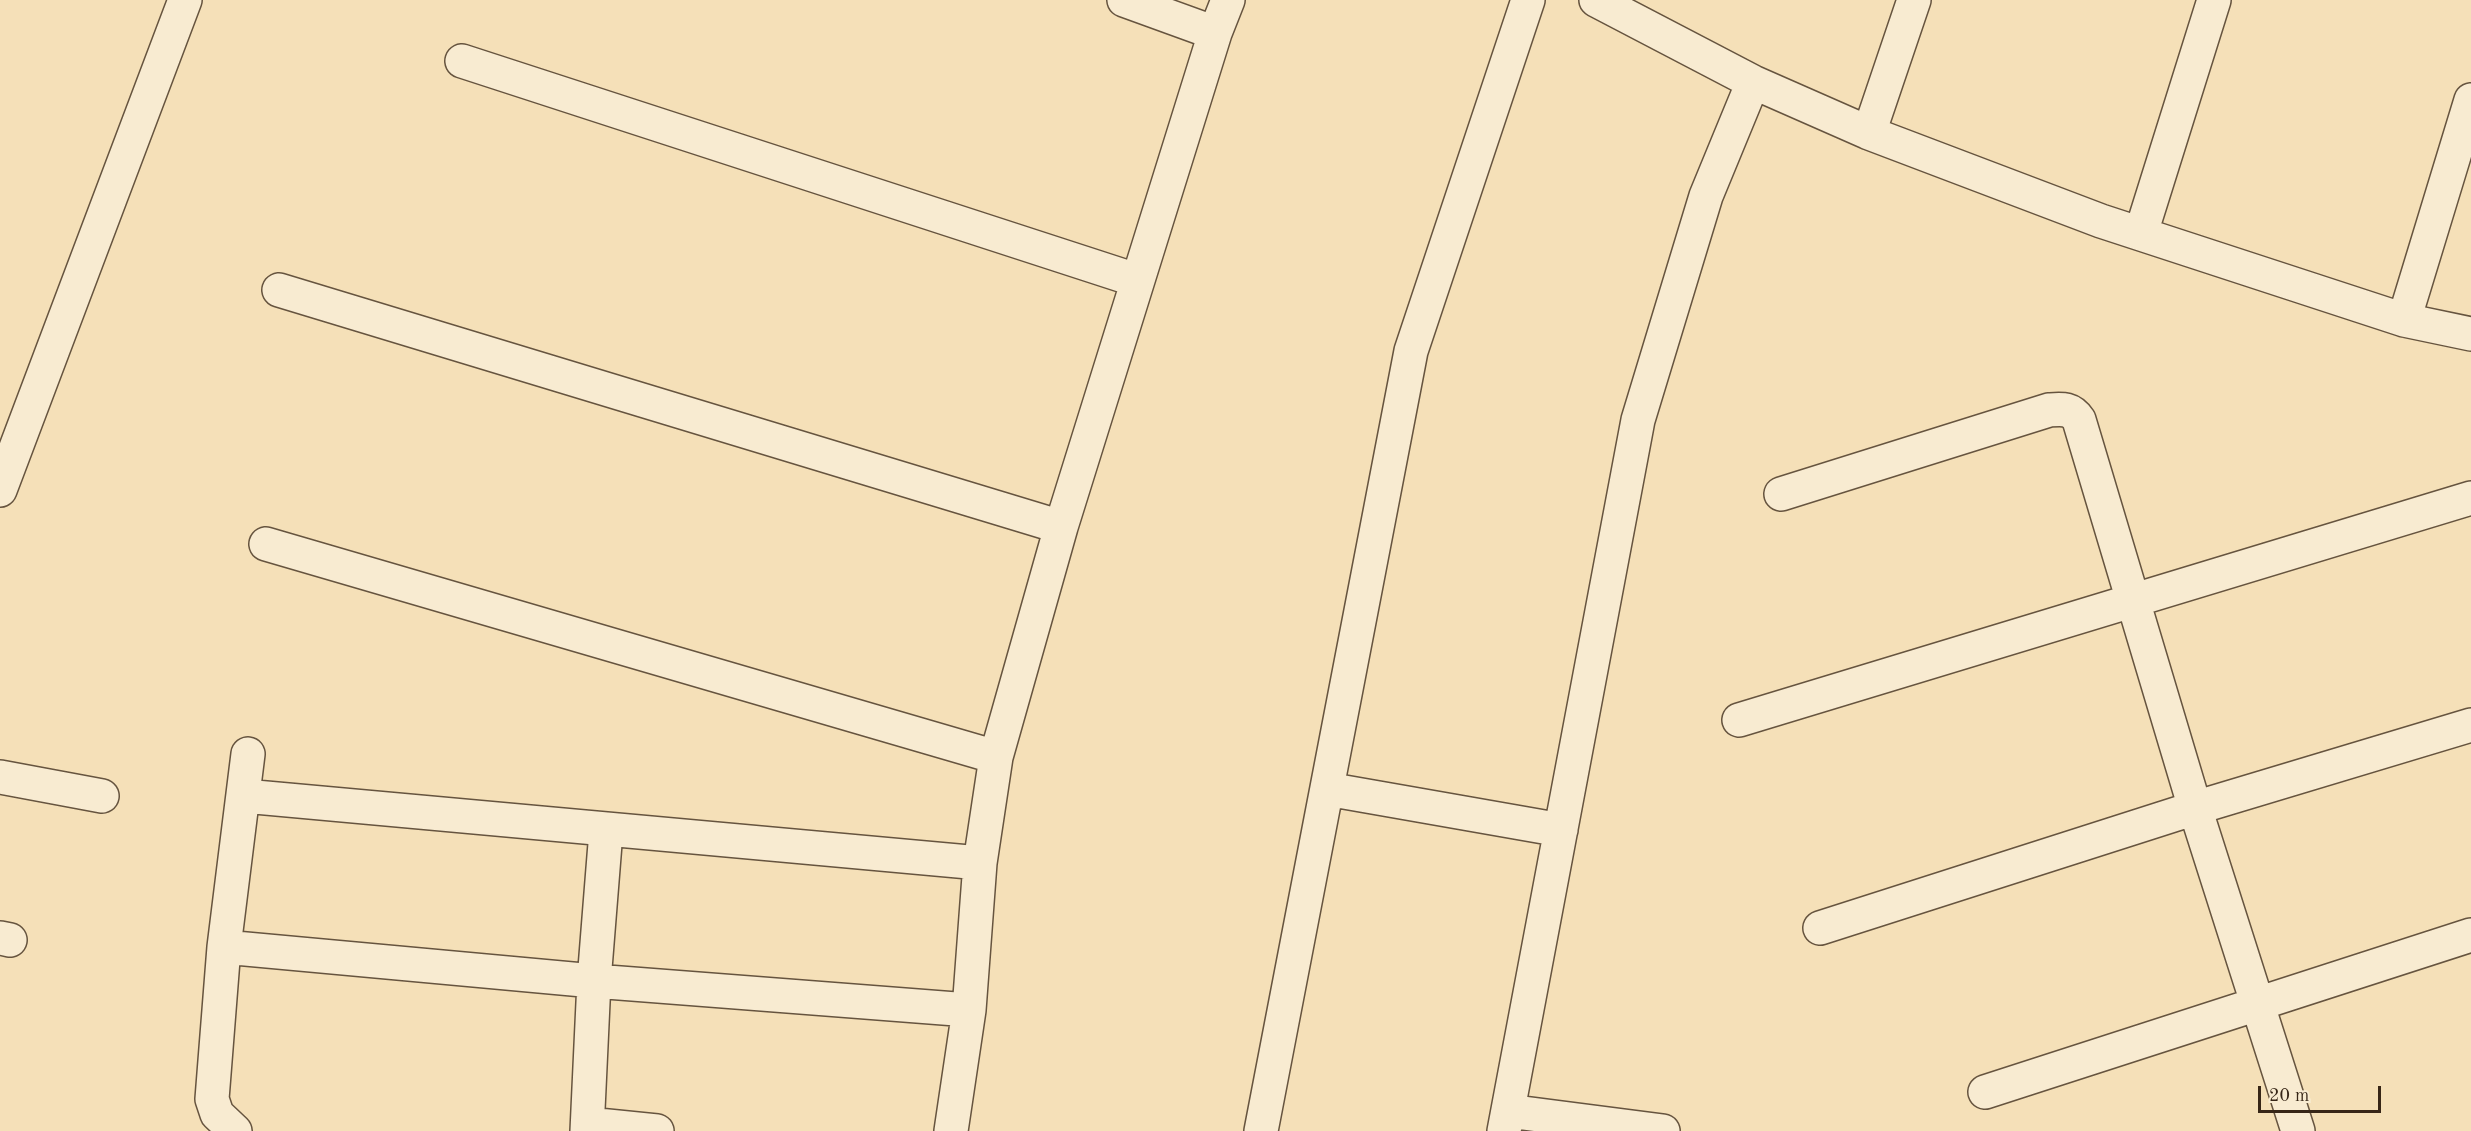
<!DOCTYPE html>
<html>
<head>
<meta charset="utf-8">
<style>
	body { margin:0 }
	#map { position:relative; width:2471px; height:1131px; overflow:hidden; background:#f5e0b8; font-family:"Old Standard TT",serif }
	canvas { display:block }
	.scale { position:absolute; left:2258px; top:1086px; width:123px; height:27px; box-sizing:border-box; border:3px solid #372617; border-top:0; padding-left:8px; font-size:18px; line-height:21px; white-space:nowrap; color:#372617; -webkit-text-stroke:4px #f8ebd1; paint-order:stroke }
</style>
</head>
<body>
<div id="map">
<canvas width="2471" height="1131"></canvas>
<div class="scale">20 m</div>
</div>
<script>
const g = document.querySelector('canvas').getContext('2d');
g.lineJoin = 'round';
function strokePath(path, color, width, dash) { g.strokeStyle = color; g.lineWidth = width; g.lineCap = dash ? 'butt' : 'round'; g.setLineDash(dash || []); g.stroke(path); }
const minor = new Path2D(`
	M1124,0L1215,33
	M1596,0L1753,82L1869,133L2101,221L2404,320L2471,334
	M462,61L1136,280
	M1869,133L1914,0
	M2141,233L2214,0
	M279,290L1061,527
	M2404,320L2471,100
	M0,490L185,0
	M1781,494L2049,410C2063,409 2071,408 2079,420L2195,808L2298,1131
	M266,544L996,757
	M1739,720L2471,498
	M0,777L102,796
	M1327,789L1561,830
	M244,796L980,863
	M1820,928L2195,808L2471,725
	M0,938L10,940
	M224,947L594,981L969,1010
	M1985,1092L2471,935
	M1508,1111L1663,1131
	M588,1124L657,1131
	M235,1131L217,1114L212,1099L224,947L248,754
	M587,1131L594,981L606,831
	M951,1131L969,1010L980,863L996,757L1061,527L1215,33L1228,0
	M1261,1131L1411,351L1528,0
	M1504,1131L1638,420L1706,196L1753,82`);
strokePath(minor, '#66543f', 36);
strokePath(minor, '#f8ebd1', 33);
</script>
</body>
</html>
